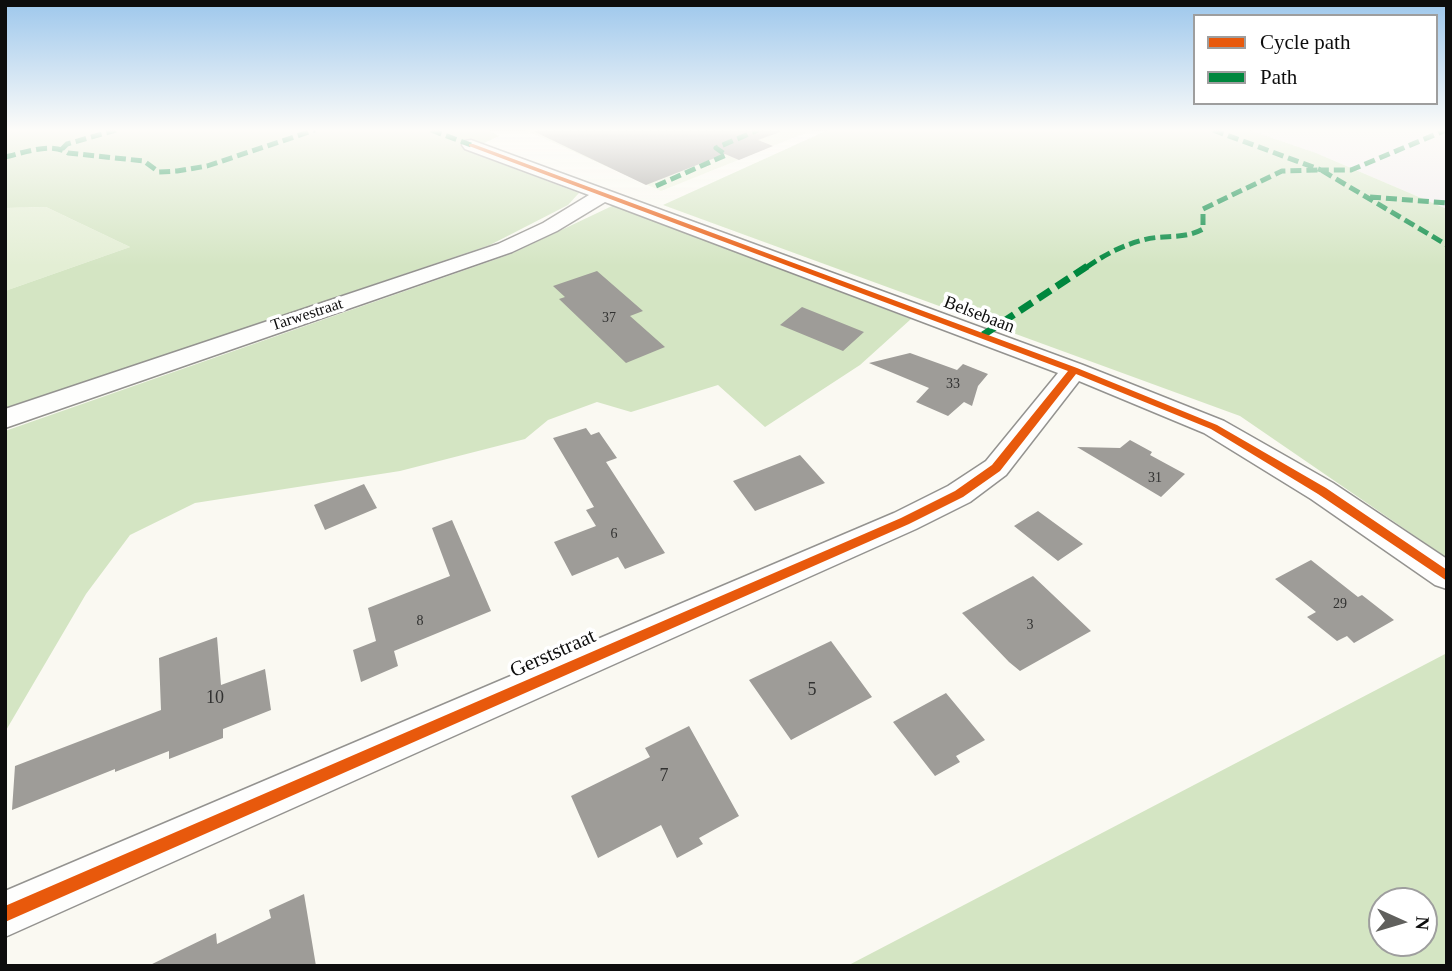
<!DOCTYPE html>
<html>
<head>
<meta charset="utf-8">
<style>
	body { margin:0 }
	#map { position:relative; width:1452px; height:971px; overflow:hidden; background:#faf9f2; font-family:Georgia,serif }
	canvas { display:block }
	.frame { position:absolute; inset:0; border:7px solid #0d0d0d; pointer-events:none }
	.legend { position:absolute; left:1193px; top:14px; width:245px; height:91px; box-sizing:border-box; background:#fff; border:2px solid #9e9e9e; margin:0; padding:9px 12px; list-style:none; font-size:21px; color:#0d0d0d }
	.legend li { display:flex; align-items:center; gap:14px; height:35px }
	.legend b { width:35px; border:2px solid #9e9e9e }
	.north { position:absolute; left:1368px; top:887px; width:70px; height:70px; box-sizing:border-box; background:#fff; border:2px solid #9e9e9e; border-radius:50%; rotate:94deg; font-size:19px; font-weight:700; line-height:28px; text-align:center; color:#0d0d0d }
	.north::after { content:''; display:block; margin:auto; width:24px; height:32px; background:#60605d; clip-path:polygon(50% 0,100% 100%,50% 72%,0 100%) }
</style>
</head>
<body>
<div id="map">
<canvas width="1452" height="971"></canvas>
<div class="frame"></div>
<ul class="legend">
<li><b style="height:9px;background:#e8590c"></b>Cycle path</li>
<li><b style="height:9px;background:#00873e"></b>Path</li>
</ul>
<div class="north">N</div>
</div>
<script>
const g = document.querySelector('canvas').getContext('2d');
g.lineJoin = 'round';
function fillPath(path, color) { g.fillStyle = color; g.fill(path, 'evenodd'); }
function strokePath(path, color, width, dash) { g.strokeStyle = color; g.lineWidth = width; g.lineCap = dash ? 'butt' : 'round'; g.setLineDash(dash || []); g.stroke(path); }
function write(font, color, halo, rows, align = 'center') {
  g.font = font + ' Georgia,serif'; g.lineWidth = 7; g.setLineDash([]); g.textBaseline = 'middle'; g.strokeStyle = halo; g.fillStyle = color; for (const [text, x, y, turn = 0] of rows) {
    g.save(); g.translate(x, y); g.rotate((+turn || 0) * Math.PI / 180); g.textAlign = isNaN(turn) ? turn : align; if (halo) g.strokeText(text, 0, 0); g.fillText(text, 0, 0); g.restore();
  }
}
fillPath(new Path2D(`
	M1249,130H1447V209L1316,153Z`), '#f1ecee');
fillPath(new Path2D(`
	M46,207L130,247L5,291V208Z`), '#e3eed4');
fillPath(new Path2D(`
	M5,130H488L499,136L467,151L579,193L568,205L490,245L5,409V291L130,247L46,207L5,208Z
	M828,130H1249L1316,153L1447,209V558L1240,416L663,205Z
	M614,205L911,319L860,365L765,427L718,385L631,412L597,402L548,420L525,439L400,471L195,503L130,535L86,594L5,732V431L511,254Z
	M1447,653V966H847ZM1382,901H1424V943H1382Z`), '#d4e5c3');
fillPath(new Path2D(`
	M525,130H813L661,191Z`), '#ecf2dd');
fillPath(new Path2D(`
	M531,130H780V132L758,140L773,146L739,160L725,154L646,185Z
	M597,271L643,311L630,316L665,347L626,363L559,299L565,297L553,286Z
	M802,307L864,332L843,351L780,325Z
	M910,353L957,370L963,364L988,374L978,386L972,406L964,402L948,416L916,402L929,388L869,363Z
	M586,428L591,435L599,432L617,458L606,462L665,553L625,569L618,557L572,576L554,542L596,526L586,510L594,507L553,438Z
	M1130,440L1152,452L1150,455L1185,474L1161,497L1077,447L1120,448Z
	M800,455L825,483L755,511L733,481Z
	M364,484L377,508L325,530L314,505Z
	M1038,511L1083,544L1058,561L1014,526Z
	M452,520L491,611L394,651L398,666L361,682L353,650L376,641L368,608L450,576L432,528Z
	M1311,560L1358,597L1362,595L1394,620L1354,643L1347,636L1337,641L1307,617L1316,612L1275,579Z
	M1033,576L1091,631L1020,671L1009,662L962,613Z
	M217,637L221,685L265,669L271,710L223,729V738L169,759V751L115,772V769L12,810L15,766L161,710L159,658Z
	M831,641L872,697L791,740L749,680Z
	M946,693L985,740L956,756L960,762L935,776L893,722Z
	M689,726L739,816L699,838L703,844L677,858L661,825L598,858L571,796L650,757L645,748Z
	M304,894L316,966H148L216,933L217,944L271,918L269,910Z`), '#9e9c98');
const minor = new Path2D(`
	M471,140L1083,365L1224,421L1333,483L1447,559V589L1435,585L1311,499L1204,433L1079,381L1006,475L970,502L916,529L5,937V891L894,513L948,486L986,461L1058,373L605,202L557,231L512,252L5,428V409L498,244L543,223L589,195L465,149L462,145L465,141Z`);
strokePath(minor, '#949390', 3);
fillPath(minor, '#fefefd');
strokePath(new Path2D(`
	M431,130L471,145
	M1213,130L1321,170H1351L1446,130
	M62,149L67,144L116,130
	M5,157C23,153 51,142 68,153L144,161L159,172L177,171L207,166L315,130
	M656,186L726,155L716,148L758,130
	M1370,197L1447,203
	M1087,267C1104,255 1123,245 1143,240C1164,234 1183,240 1203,229V209L1282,171L1321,170L1447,245`), '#00873e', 5, [11, 5]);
strokePath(new Path2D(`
	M983,335L1089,265`), '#00873e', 7, [15, 7]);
fillPath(new Path2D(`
	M469,144H473L1077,368L1217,425L1326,488L1447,570V581L1318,494L1211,429L1076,374L1000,471L963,497L909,524L5,922V906L901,518L955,491L992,465L1068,371L469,146Z`), '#e8590c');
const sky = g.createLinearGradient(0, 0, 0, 266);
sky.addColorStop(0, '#9dc7ec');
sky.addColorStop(0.49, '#fdfcf9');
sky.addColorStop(1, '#fdfcf900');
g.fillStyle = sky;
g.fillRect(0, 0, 1452, 266);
write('14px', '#313130', null, [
	["37",609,318],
	["33",953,384],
	["31",1155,478],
	["6",614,534],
	["29",1340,604],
	["8",420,621],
	["3",1030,625]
]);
write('16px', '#0d0d0d', '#fff', [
	["Tarwestraat",307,315,-18]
]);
write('18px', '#0d0d0d', '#fff', [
	["Belsebaan",979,315,21]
]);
write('18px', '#313130', null, [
	["5",812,690],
	["10",215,698],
	["7",664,776]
]);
write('21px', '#0d0d0d', '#fff', [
	["Gerststraat",553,654,-24]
]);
</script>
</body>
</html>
